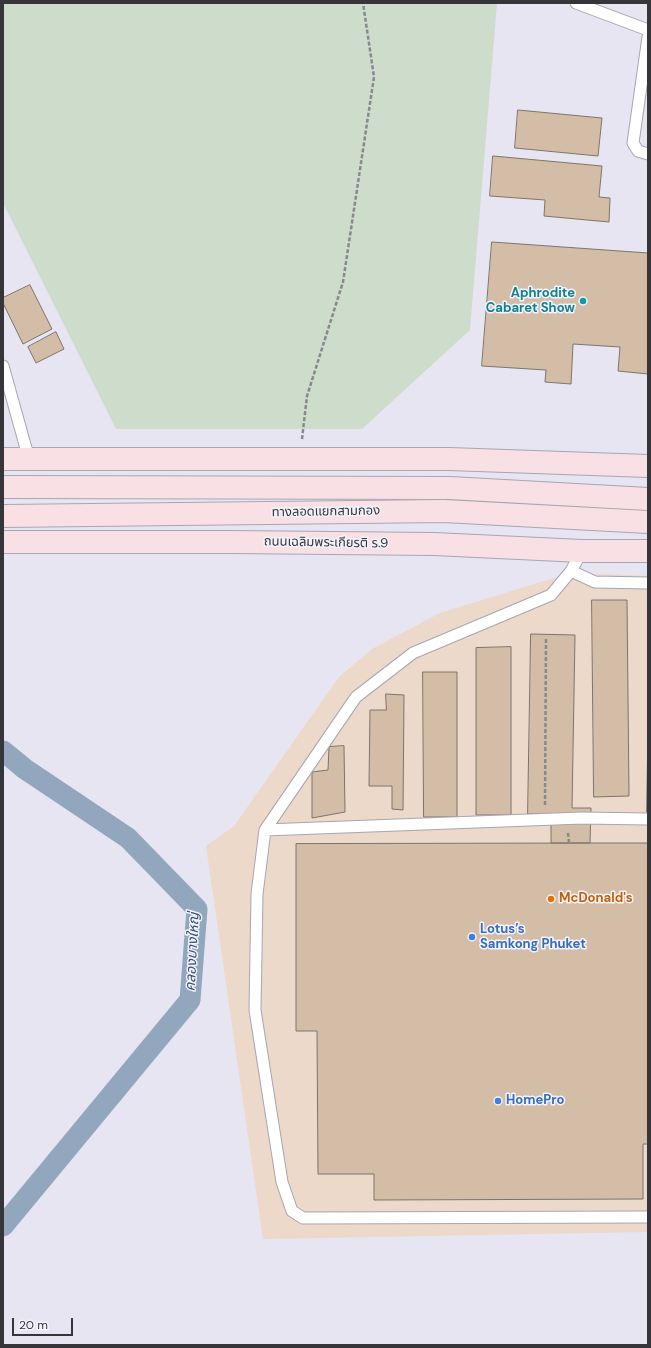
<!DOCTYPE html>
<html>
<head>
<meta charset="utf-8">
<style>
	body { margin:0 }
	#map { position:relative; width:651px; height:1348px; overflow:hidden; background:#e6e5f1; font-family:"DM Sans",sans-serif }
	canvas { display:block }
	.frame { position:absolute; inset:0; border:4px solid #36353a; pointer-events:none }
	.scale { position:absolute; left:12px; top:1318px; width:61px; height:18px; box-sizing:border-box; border:2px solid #36353a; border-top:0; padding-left:5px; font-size:12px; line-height:14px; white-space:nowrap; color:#36353a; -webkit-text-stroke:3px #f3f3fe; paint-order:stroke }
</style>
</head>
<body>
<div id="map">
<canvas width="651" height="1348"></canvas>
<div class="frame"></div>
<div class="scale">20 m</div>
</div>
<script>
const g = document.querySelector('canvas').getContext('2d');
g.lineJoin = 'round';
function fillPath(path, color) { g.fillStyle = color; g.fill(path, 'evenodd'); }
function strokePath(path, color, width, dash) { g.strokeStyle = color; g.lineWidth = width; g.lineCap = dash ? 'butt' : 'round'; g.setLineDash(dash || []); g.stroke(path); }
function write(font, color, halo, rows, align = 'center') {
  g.font = font + ' "DM Sans","Noto Sans Thai",sans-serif'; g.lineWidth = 3; g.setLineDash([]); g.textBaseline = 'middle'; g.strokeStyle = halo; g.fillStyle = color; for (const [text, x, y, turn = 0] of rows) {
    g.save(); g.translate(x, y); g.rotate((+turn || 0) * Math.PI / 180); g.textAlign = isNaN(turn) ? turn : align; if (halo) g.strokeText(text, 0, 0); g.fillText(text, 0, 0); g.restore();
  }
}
fillPath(new Path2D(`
	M605,574L648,576V1232L263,1239L206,846L234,826L339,677L372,649L440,613L557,577Z`), '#edd9ca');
fillPath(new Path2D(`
	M3,3H497L470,330L362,429H116L3,203Z`), '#cedccb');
strokePath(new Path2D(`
	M3,751L25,769L128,838L197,909L190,1000L3,1226`), '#92a6be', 21);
const building = new Path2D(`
	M518,110L602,118L598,156L515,148Z
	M493,156L602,166L599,197L610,198L609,222L544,216L545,200L490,196Z
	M492,242L648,253V374L618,371L620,347L573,344L571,384L545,382L546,370L482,366Z
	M30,285L52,329L23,344L3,303V298Z
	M56,332L64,349L36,363L28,347Z
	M592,600H627L629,796L594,797Z
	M531,634L575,635L572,808H591L590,843H551V814H528Z
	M511,647V815H476V648Z
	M423,672H457V817H424Z
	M386,694L404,695L403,810L392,809V786H369L370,710H386Z
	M648,729V812H647Z
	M344,746L345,812L312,818V772L328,770L329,747Z
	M590,843H648V1144H643V1199L374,1200V1174H318L317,1031H296V844Z`);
fillPath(building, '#d4bda6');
strokePath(building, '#7c746c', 1);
const lane = new Path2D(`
	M576,3L648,30
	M648,37L633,143L638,151L648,154
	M3,366L29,459
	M582,551L571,571L551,595L413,653L356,697L265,830L582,818L648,819
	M571,571L595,582L648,583
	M265,830L257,894L255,1010L282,1182L292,1211L303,1218L648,1217`);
const secondary = new Path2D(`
	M3,459H449L648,466
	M3,487L450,488L648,499
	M3,516L444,511L648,522
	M3,542H230L434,544L582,551H648`);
strokePath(lane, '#a7a6b1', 13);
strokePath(secondary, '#a7a6b1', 24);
strokePath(new Path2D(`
	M302,439L307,396L343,282L374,77L363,3
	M545,805L546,638
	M568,833L569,842`), '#898891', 2.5, [4, 2]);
strokePath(lane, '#fff', 11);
strokePath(secondary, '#f9e0e4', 22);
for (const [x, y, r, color] of [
	[583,301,4,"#0f9aa8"],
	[551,899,4,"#e8710a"],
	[472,937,4,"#3f7fe0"],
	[498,1101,4,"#3f7fe0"]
]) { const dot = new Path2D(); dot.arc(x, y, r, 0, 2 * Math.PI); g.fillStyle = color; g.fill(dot); strokePath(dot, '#f3f3fe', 1.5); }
write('bold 13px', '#0d838f', '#f3f3fe', [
	["Aphrodite",575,294],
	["Cabaret Show",575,309]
], 'right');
write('13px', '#36353a', '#f3f3fe', [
	["ทางลอดแยกสามกอง",326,512,-1],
	["ถนนเฉลิมพระเกียรติ ร.9",326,543,1]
]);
write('bold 13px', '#c56008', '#f3f3fe', [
	["McDonald's",559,899]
], 'left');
write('bold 13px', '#366cbe', '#f3f3fe', [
	["Lotus’s",480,930],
	["Samkong Phuket",480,945],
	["HomePro",506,1101]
], 'left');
write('italic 14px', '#305074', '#f3f3fe', [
	["คลองบางใหญ่",193,952,-87]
]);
</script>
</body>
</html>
